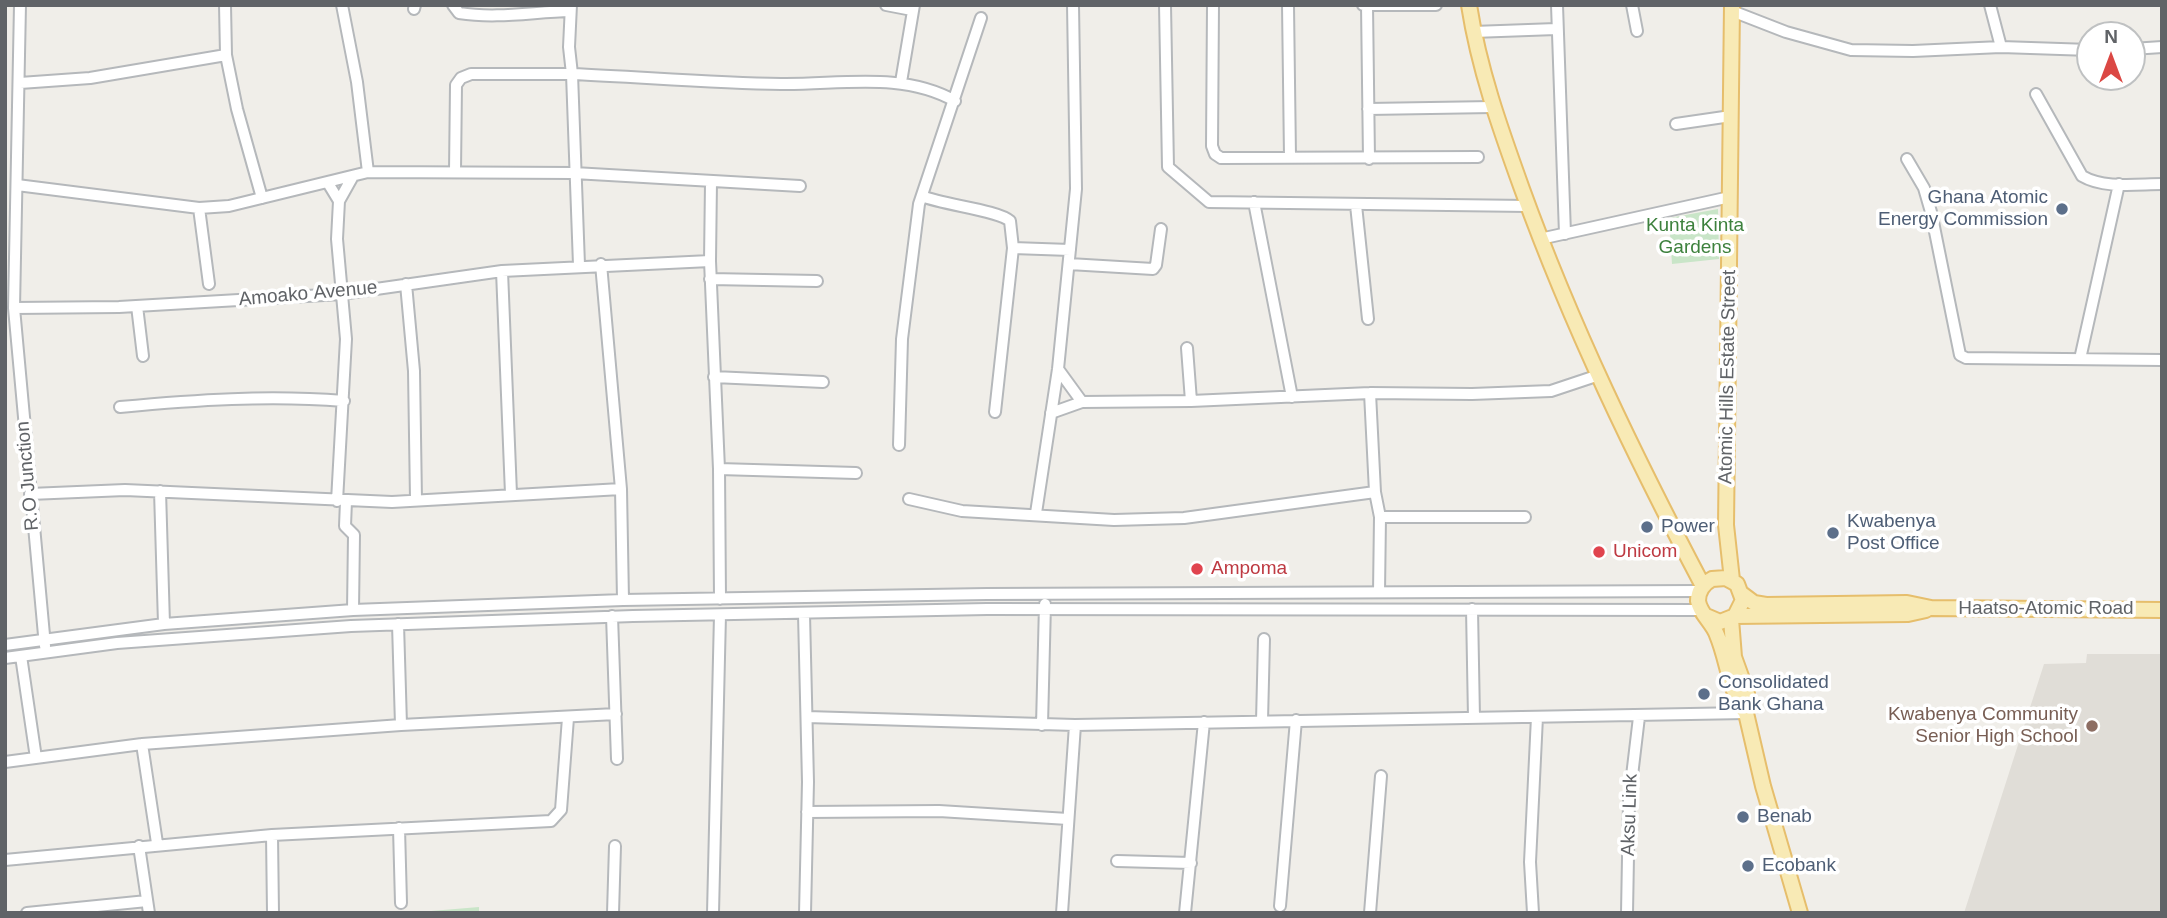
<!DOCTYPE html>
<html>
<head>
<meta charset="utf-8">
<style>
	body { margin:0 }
	#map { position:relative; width:2167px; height:918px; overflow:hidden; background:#f0eee9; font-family:Arial,sans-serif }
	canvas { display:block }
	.frame { position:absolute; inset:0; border:7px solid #606367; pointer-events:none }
	.north { position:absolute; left:2076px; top:21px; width:70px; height:70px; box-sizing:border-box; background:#fff; border:2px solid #bfc1c2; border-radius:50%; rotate:0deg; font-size:19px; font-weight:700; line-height:28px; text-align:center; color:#606367 }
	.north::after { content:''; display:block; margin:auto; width:24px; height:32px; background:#db4844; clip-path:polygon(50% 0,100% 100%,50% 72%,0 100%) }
</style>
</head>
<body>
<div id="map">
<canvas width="2167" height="918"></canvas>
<div class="frame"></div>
<div class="north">N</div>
</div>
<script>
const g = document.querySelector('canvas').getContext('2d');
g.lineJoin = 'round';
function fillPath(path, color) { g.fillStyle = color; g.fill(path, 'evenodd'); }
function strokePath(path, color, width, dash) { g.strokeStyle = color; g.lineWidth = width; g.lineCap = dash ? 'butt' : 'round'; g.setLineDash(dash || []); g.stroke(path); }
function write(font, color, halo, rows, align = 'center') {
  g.font = font + ' Arial,sans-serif'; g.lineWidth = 7; g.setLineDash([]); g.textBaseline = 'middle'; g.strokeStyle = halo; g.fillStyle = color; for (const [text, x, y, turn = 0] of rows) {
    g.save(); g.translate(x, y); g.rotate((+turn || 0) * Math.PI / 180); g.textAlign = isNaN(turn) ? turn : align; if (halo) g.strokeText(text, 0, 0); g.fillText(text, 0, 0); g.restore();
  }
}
fillPath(new Path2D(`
	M2087,654H2161L2162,913H1964L2044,664L2086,663Z`), '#e0ddd7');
fillPath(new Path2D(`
	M1718,209L1719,259L1672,264L1669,218Z
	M479,907V913H407Z`), '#c9e5c8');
const minor = new Path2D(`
	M20,5L14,308L45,646
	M225,5L226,55L237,109L262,198
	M342,5L357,82L368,172
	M453,5L459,13C497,19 532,12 570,11
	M886,5L912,10
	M1165,5L1168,167L1209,202L1528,206
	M1213,5L1212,146L1215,154L1221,158L1478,157
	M1288,5L1290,157
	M1363,5H1436
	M1367,5L1369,159
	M1557,5L1565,234
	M1632,5L1637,31
	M1990,5L2001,47
	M414,9L415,5
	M1732,11L1786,32L1851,50L1913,51L2001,47L2090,50
	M1473,32L1556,29
	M2132,49L2162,47
	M901,82L914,5
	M20,83L90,78L226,55
	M2036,94L2082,176C2104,189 2137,184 2162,184
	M1368,109L1493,107
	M1676,124L1731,116
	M1907,159L1924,188L1931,212L1960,355L1966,358L2162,360
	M455,171L456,85L461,78L471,74H572L569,47L571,5
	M328,183L339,201L337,239L346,339L337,501
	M17,185L199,208L229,206L368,172L574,173L800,186
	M922,196C943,205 998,210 1010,221L1013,248L995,412
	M339,201L353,176
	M1254,202L1292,397
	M1356,205L1368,319
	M199,208L209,284
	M1540,239L1730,197
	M1013,248L1070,250
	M710,261L711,182
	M601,264L621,489L623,600
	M1069,264L1153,269L1156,265L1161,229
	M579,265L572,74C642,77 712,83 781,84C839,85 902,71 955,101
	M502,271L511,494
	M710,279L817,281
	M406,284L414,371L416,500
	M137,306L143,356
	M14,308L119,307L341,294L502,271L710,261L719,469L720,599
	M1187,348L1191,401
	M2080,359L2119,184
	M1058,369L1082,402L1191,401L1370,393L1472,394L1551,391L1596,376
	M714,377L823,382
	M1370,393L1375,492L1380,517L1379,592
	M120,407C195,400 268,395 344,401
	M1051,413L1082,402
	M899,445L902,339L919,204L981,18
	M719,469L856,473
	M160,491L164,624
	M30,494L125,490L392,502L621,489
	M909,499L962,511L1114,520L1184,518L1375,492
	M346,501L345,526L354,535L353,610
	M1036,513L1058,369L1076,189L1073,5
	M1380,517H1525
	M1472,609L1474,718
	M804,614L808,782L805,913
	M612,616L617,759
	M398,624L401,725
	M5,645L164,624L353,610L623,600L987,594L1700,591
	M21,656L36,758
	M5,658L117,643L351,626L633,616L987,609L1701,610
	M807,717L1075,725L1746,713
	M1262,721L1264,639
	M1042,725L1045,604
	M142,744L157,843
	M5,762L142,744L401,725L616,714
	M807,812L939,811L1068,819
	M399,828L401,903
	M272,835L273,913
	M139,846L149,913
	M5,860L272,835L551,821L561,810L568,718
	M1117,861L1191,863
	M1280,906L1296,720
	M27,913L147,901
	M613,913L615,846
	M713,913L720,615
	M1062,913L1075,725
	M1185,913L1204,722
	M1370,913L1381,776
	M1533,913L1530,862L1537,717
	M1627,913L1629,801L1639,717`);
const major = new Path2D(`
	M1469,5C1479,69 1500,128 1522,189C1572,327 1635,457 1703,586
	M1732,580L1726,525L1732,5
	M1742,594L1754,603L1766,605L1907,603L1931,608L2162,610
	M1706,616L1720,622L1735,616L1743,600L1737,584L1726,578L1712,579C1703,584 1698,591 1698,601C1700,614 1713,623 1717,635C1728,661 1729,691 1746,713
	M1735,616L1908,614L1926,610
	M1731,619L1734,657L1747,693L1746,713L1763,786L1800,913`);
strokePath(minor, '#b5b8bb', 14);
strokePath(major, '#e6be6c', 18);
strokePath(minor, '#fff', 10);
strokePath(major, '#f8eab5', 14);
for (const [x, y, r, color] of [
	[2062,209,7,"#5c6f8a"],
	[1647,527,7,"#5c6f8a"],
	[1833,533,7,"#5c6f8a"],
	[1599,552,7,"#e0444e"],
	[1197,569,7,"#e0444e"],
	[1704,694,7,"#5c6f8a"],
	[2092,726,7,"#8d6e63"],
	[1743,817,7,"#5c6f8a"],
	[1748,866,7,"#5c6f8a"]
]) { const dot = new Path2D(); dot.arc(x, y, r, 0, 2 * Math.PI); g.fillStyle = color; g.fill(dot); strokePath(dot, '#fff', 2.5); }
write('19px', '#4e5e75', '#fff', [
	["Ghana Atomic",2048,198,"right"],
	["Energy Commission",2048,220,"right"],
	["Kwabenya",1847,522],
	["Post Office",1847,544],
	["Power",1661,527],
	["Consolidated",1718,683],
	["Bank Ghana",1718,705],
	["Benab",1757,817],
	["Ecobank",1762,866]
], 'left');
write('19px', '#3d813d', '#fff', [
	["Kunta Kinta",1695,226],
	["Gardens",1695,248]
]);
write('19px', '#606367', '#fff', [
	["Amoako Avenue",308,294,-5],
	["Atomic Hills Estate Street",1728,377,-89],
	["R.O Junction",28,476,-95],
	["Haatso-Atomic Road",2046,609],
	["Aksu Link",1630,815,-88]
]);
write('19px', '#be3a42', '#fff', [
	["Unicom",1613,552],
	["Ampoma",1211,569]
], 'left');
write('19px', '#785e54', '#fff', [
	["Kwabenya Community",2078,715],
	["Senior High School",2078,737]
], 'right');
</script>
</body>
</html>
